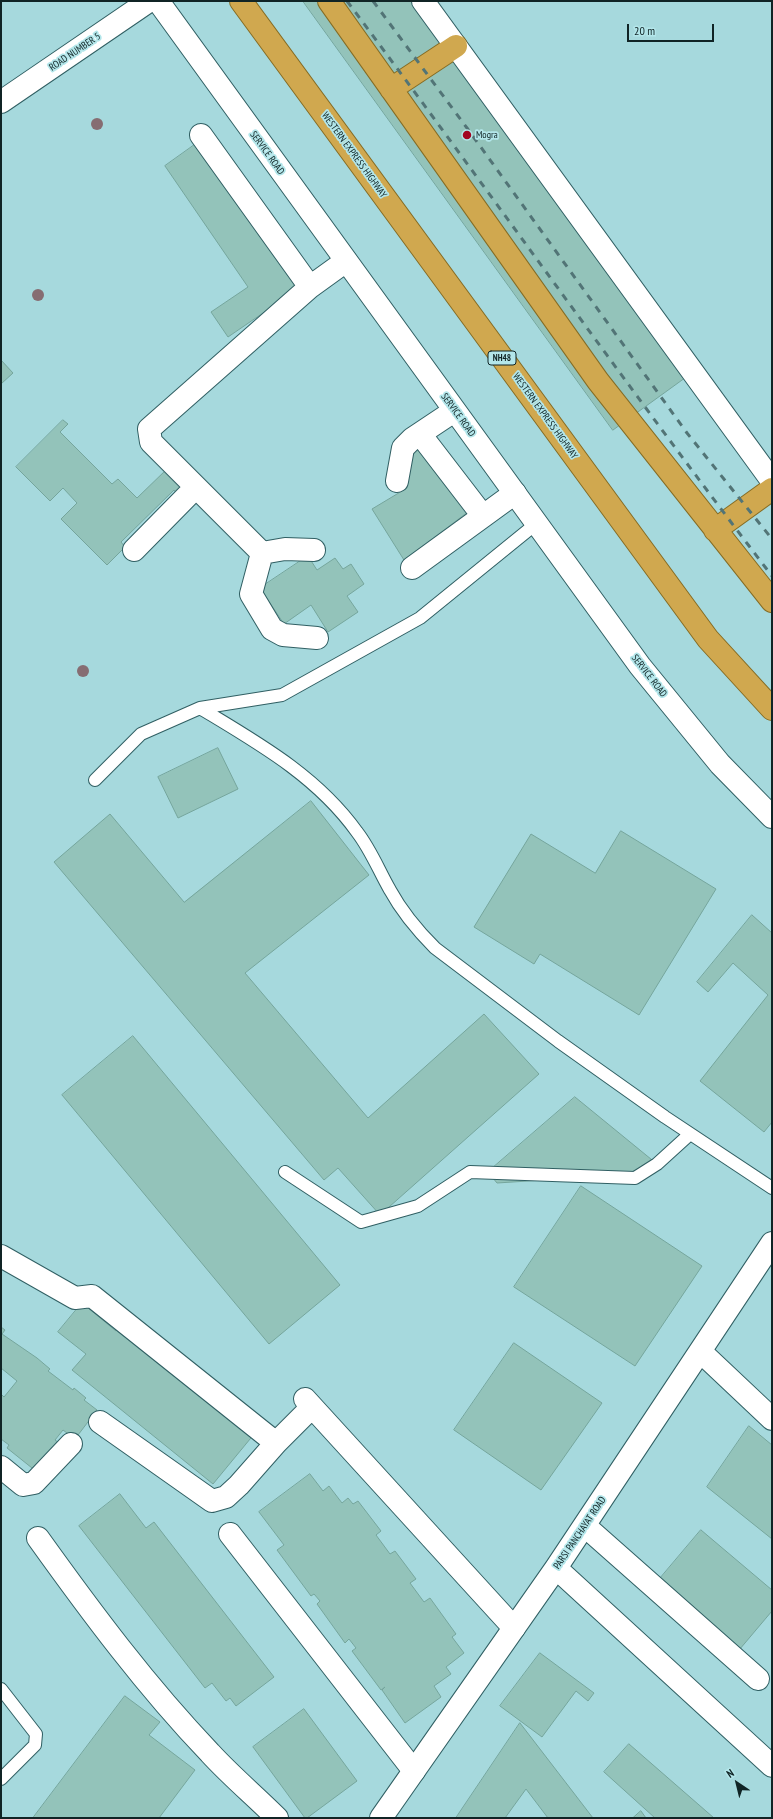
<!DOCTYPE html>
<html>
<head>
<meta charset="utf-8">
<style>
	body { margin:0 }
	#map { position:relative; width:773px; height:1819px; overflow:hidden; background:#a6d9dd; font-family:"PT Sans Narrow",sans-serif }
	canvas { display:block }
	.frame { position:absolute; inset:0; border:2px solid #102425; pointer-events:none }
	.north { position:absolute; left:717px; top:1763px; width:40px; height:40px; -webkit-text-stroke:3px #b3e6ea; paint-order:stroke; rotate:325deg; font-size:11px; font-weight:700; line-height:16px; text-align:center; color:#102425 }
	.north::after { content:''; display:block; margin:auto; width:14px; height:18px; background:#102425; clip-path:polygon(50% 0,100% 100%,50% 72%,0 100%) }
	.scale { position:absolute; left:627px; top:24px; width:87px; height:18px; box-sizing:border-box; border:2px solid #102425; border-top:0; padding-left:5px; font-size:12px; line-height:14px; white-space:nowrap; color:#102425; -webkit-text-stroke:3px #b3e6ea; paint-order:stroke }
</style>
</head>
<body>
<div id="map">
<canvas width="773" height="1819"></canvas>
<div class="frame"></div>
<div class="north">N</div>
<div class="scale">20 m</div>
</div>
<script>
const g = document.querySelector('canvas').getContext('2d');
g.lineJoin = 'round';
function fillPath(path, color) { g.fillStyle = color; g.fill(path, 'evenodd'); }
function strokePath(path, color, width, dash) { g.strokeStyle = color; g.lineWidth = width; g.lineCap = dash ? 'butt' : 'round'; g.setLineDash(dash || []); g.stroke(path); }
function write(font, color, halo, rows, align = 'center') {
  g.font = font + ' "PT Sans Narrow",sans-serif'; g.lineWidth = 3.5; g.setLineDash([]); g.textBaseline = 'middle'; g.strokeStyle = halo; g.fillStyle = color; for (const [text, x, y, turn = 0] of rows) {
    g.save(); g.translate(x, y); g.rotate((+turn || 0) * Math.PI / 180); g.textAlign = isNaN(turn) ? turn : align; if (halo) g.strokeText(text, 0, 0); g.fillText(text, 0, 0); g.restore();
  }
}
const building = new Path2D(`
	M303,1H419L689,375L613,430Z
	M200,141L301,287L228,337L211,312L248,287L165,166Z
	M1,360L13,373L1,384Z
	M63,420L68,424L60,432L112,484L118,479L137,498L168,468L186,485L177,494L174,490L121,542L125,547L107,565L61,519L77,503L63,488L50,501L16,467Z
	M418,442L472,509L404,560L372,509L407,488L406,453Z
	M308,556L317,570L335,558L343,569L351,564L364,584L347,596L358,612L328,632L311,605L284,624L260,588Z
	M218,748L238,789L178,818L158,777Z
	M311,801L369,875L245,973L368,1118L484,1014L539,1074L380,1215L338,1168L324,1180L54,862L110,814L184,902Z
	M621,831L716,889L639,1015L540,954L534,964L474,927L531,834L595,873Z
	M752,915L772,933V1122L764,1132L700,1081L768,995L733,963L708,992L697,982Z
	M133,1036L340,1285L269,1344L62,1095Z
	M575,1097L657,1164L653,1173L497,1183L488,1172Z
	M581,1186L702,1266L635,1366L514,1287Z
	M82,1303L116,1331L121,1323L255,1433L213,1484L72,1370L86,1354L58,1332Z
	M1,1327L5,1330L2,1334L37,1358L50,1369L48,1371L73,1390L74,1388L86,1398L84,1400L97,1410L75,1439L63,1430L55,1440L59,1443L37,1472L7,1448L9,1445L1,1439V1394L4,1397L17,1381L1,1368Z
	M514,1343L602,1403L541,1490L454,1430Z
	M749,1426L772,1445V1539L707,1487Z
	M310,1474L323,1491L329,1486L342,1503L348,1498L353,1504L358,1501L381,1531L376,1535L390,1554L395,1551L416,1579L410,1583L424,1602L430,1598L456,1634L452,1637L464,1653L446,1667L451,1674L434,1686L441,1697L405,1723L382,1690L385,1687L381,1690L352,1651L356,1648L349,1639L345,1643L317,1604L320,1601L314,1594L311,1596L277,1550L284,1545L259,1512Z
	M120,1494L146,1528L154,1522L274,1677L236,1706L230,1698L226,1701L212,1683L205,1688L79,1526Z
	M701,1530L772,1590V1611L734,1656L652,1588Z
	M540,1653L594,1693L588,1701L576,1691L542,1737L500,1706Z
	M125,1696L160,1722L149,1735L195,1770L159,1818H33Z
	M304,1709L357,1781L307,1818H305L253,1747Z
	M520,1723L593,1818H548L526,1789L505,1818H456Z
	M629,1744L714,1818H655L604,1772Z
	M641,1811L646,1818H633Z`);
fillPath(building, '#93c3ba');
strokePath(building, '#75a59c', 1);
const service = new Path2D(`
	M200,708C258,743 317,776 357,832C371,850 379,871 390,890C402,912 418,931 435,948L558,1041L665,1117L772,1188
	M95,780L141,734L200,708L282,695L420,618L537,523
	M285,1172L361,1222L418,1206L470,1172L635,1178L657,1164L690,1134
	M1,1689L36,1734L35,1745L1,1779`);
const minor = new Path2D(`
	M1,102L149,1
	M201,135L310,287
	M420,434L483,516
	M397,481L403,448L412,439L454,411
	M134,550L196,487
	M262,553L285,549L314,550
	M412,568L515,493
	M317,638L283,635L272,629L251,594L262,553L151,442L149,429L310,287L346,261
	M1,1256L75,1298L92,1296L276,1443
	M701,1352L772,1419
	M305,1399L514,1628
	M100,1422L212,1501L226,1497L239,1485L276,1443L312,1407
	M1,1467L23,1485L34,1483L71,1444
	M585,1526L758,1679
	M230,1534L414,1771
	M38,1538C91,1612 146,1686 210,1753C231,1776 255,1796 277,1818`);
const tertiary = new Path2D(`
	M158,1L640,666L720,764L772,817
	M423,1L772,481
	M556,1568L772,1766
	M381,1818L556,1568L772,1243`);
const trunk = new Path2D(`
	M241,1L708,639L772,709
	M329,1L598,381L772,601
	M391,89L456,46
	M715,530L772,489`);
strokePath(service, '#305f63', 14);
strokePath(minor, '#305f63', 24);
strokePath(tertiary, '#305f63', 24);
strokePath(trunk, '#856c24', 24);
strokePath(service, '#fff', 12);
strokePath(minor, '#fff', 22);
strokePath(tertiary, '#fff', 22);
strokePath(trunk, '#d0a84f', 22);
strokePath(new Path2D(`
	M347,1C490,192 627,387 772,576
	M373,1L467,128L687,433L772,539`), '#527476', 3, [7, 7]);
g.fillStyle = '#866d72';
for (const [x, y] of [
	[97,124],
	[38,295],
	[83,671]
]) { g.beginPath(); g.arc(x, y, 6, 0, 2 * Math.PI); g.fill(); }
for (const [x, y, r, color] of [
	[467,135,5,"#a20421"]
]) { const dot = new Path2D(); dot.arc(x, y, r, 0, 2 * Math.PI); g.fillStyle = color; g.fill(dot); strokePath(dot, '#b3e6ea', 1.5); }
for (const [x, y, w] of [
	[502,358,28]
]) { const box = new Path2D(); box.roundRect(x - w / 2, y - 7, w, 14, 3); g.fillStyle = '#b3e6ea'; g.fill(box); strokePath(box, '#102425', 1); }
write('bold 9px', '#102425', null, [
	["NH48",502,358]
]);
write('10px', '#102425', '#b3e6ea', [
	["ROAD NUMBER 5",75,52,-34],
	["SERVICE ROAD",267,153,54],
	["WESTERN EXPRESS HIGHWAY",354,155,54],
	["SERVICE ROAD",458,415,54],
	["WESTERN EXPRESS HIGHWAY",545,416,54],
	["SERVICE ROAD",649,676,52],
	["PARSI PANCHAYAT ROAD",580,1533,-56]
]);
write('10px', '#102425', '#b3e6ea', [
	["Mogra",476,135]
], 'left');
</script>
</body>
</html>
